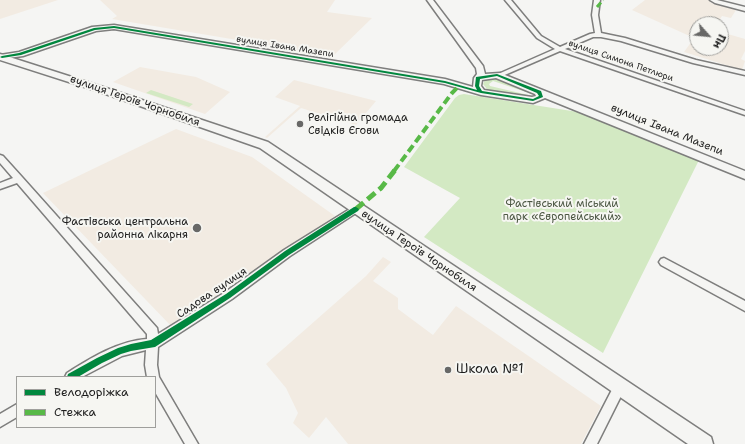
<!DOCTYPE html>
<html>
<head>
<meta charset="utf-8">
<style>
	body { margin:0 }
	#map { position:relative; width:745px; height:444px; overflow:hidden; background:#f5f5f3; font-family:"Shantell Sans",sans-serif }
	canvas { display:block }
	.legend { position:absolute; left:16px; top:376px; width:140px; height:52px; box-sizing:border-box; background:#f6f6f2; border:1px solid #9f9f9c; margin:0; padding:5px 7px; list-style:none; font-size:12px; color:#1c1c1c }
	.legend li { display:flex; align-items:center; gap:8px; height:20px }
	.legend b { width:20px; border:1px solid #9f9f9c }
	.north { position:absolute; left:689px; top:16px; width:40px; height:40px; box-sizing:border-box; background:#f6f6f2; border:1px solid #9f9f9c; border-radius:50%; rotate:117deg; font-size:11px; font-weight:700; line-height:16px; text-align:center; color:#1c1c1c }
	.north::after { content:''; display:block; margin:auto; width:14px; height:18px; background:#686867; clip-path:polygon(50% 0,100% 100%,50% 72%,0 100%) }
</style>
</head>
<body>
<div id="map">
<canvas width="745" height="444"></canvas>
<ul class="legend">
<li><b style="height:5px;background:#00873e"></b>Велодоріжка</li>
<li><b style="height:5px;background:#58b947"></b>Стежка</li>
</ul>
<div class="north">Пн</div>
</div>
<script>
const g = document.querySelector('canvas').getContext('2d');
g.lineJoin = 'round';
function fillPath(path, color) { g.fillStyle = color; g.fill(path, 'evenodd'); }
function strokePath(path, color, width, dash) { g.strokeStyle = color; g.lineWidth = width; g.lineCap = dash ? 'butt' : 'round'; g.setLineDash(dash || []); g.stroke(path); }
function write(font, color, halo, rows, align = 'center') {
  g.font = font + ' "Shantell Sans",sans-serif'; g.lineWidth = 4; g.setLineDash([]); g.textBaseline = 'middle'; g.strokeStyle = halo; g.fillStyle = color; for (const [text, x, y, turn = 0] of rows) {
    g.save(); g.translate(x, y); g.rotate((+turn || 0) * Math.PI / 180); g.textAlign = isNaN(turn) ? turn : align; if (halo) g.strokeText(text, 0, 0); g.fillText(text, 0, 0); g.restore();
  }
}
fillPath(new Path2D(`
	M0,0H58L0,19Z
	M100,0H335L327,12L372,18L333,56L112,19L117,16Z
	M645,0H710L712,1L710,2L711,3L736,10L731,18L722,16L717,24H697V48H721V32L745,39V51L741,59L745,61L742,70L684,52L694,38L632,10Z
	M140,67L196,77L230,92L205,114L113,82Z
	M294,80L376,101L356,125L301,108L267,138L265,137L300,106L275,97Z
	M176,129L252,157L335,216L172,327L43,193Z
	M383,257L391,262L373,281L398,298V309L433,335L456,306L601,406L581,444H348L326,417L309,438L293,423L298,413L286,388L266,364L366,276Z`), '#f2ebe2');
fillPath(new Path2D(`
	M492,78L499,79L536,93L538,96L493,81L489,84L490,86L537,97L536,98L492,91L487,89L483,84L485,80Z
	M151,90L193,104L189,107L146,93Z
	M464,94L578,112L699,160L603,353L424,237L460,198L404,167L455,98L459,95Z`), '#d3e9c3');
const minor = new Path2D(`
	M505,0H511L541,36L560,47L590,34L595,33L592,15L594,0H600L598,15L601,33L625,38L696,60L745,71V75L693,63L621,41L601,37H593L565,49L745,111V115L560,51L500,77H496V75L555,49L537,38Z
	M710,0H717L745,7V11L715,3Z
	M0,155L3,156L22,177L157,328L158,334L224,293L284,250L353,207L356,206L360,209L359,211L290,256L232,299L158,347L157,365L159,377L198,444H185L155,392V377H147L145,365L146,350L122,356L82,377H65L67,373C91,358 118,341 147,339V334L17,183L0,189V183L13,178L0,163Z
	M664,258L745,301V311L661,265L659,262L661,259Z
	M620,380L624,382L626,386L597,444H584L616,382Z
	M17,404V417L0,427V414Z`);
const tertiary = new Path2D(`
	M427,0H433L483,66L485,74L500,73L745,171V179L545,98L533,103L481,95L444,84L114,29L96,31L23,56L0,59V55L19,52L92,27L114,25L445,79L473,87L474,78L477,74L476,68ZM496,78L535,94L536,96L532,97L484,90L481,86L482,80Z`);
const secondary = new Path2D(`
	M0,54L103,87L268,142L711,437L713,444H688L260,148L97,91L0,60Z`);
strokePath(minor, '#7e7e7d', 3);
strokePath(tertiary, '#7e7e7d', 3);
strokePath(secondary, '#7e7e7d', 3);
fillPath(minor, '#f5f5f3');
fillPath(tertiary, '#f5f5f3');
fillPath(secondary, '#f5f5f3');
strokePath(new Path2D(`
	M597,7L603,0`), '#58b947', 3, [6, 3]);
strokePath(new Path2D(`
	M394,171L452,93L459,86`), '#58b947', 4, [8, 4]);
strokePath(new Path2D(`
	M356,209L381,188L395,170`), '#58b947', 5, [10, 5]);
fillPath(new Path2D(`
	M114,26L445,81L477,90L475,86L476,77L497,74L541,91L543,97L533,101L481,93L445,83L114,28L95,30L21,55L2,58L0,57L2,56L19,53L94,28ZM497,76L537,93L539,96L533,99L482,91L479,86L480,79Z
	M354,207H356L359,209L358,211L289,255L230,298L155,347L131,351L121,354L102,363L78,377H67L68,374L97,358L118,348L131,344L151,340L226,294L285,251Z`), '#00873e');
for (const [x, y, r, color] of [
	[300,124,4,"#686867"],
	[197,228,5,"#686867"],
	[448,370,4,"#686867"]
]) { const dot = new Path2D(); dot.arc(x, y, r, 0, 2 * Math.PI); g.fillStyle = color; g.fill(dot); strokePath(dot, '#f6f6f2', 1.5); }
write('9px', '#1c1c1c', '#f6f6f2', [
	["вулиця Івана Мазепи",285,47,9],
	["вулиця Симона Петлюри",621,61,19]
]);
write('11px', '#1c1c1c', '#f6f6f2', [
	["вулиця Героїв Чорнобиля",135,101,19],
	["вулиця Івана Мазепи",667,130,22],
	["вулиця Героїв Чорнобиля",419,251,34],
	["Садова вулиця",212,293,-34]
]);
write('11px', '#1c1c1c', '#f6f6f2', [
	["Релігійна громада",308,118],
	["Свідків Єгови",308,131],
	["Фастівська центральна",188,222,"right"],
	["районна лікарня",188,235,"right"]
], 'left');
write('11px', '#4b5642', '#f6f6f2', [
	["Фастівський міський",562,204],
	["парк «Європейський»",562,217]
]);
write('13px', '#1c1c1c', '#f6f6f2', [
	["Школа №1",456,370]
], 'left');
</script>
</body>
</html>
